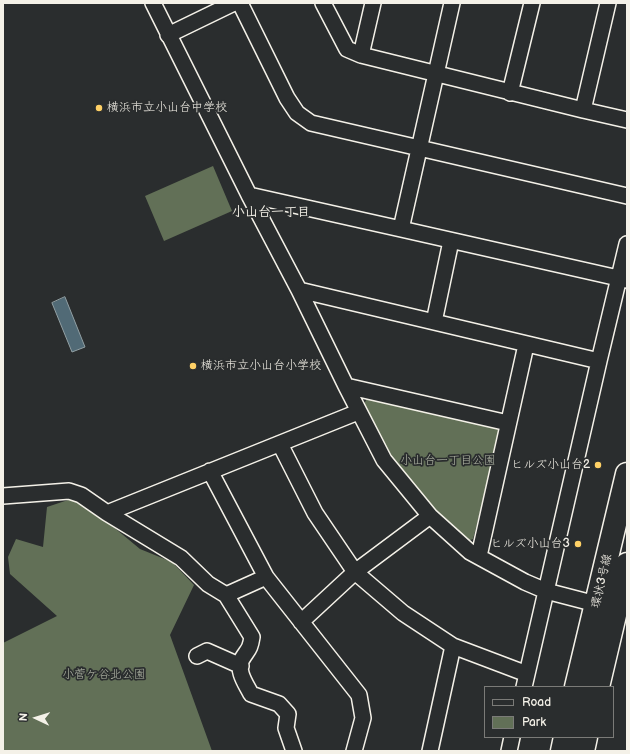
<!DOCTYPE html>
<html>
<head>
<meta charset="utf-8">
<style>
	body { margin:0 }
	#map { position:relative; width:630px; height:754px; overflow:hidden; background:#2a2d2e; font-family:"Balsamiq Sans",sans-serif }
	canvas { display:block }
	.frame { position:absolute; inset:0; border:4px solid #f4f1e8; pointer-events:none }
	.legend { position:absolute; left:484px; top:686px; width:130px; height:52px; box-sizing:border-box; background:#2a2d2e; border:1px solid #7b7b78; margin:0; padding:5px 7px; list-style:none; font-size:12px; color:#f4f1e8 }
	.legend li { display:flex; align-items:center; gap:8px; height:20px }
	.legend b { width:20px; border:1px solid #7b7b78 }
	.north { position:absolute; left:16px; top:698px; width:40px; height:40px; -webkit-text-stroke:3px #2a2d2e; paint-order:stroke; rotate:274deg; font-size:11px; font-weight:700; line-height:16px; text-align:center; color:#f4f1e8 }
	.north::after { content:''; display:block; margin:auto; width:14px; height:18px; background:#f4f1e8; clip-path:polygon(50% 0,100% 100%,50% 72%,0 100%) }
</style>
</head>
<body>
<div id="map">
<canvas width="630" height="754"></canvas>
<div class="frame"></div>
<ul class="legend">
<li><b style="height:5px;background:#2a2d2e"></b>Road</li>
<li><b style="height:11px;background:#627057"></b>Park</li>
</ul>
<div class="north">N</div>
</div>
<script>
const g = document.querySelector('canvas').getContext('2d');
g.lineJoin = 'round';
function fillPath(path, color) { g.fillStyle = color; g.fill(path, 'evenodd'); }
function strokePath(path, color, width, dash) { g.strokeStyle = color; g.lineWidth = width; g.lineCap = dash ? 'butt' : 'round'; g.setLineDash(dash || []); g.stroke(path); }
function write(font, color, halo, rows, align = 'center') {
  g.font = font + ' "Balsamiq Sans","Klee One",sans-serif'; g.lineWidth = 3.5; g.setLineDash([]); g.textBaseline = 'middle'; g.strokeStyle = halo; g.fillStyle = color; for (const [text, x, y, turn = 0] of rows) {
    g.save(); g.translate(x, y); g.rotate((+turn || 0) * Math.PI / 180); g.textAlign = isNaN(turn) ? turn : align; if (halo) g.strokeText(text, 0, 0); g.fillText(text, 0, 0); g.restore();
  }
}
fillPath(new Path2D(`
	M213,166L232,211L164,241L145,196Z
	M368,397L498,426L501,432L473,539L468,541C457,532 445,524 435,514C404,483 383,445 362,407Z
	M71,499L105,520L140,549L172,562L194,585L170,635L212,751H3V643L57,616L10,574L8,557L16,539L43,547L47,507Z`), '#627057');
const water = new Path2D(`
	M65,297L85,347L72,352L52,303Z`);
fillPath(water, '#516a76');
strokePath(water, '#92a0a4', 1);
const street = new Path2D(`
	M153,3L249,195L401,229L452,3
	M240,3L287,98L297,113L311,123L627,196
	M323,3L347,49L361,55
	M373,3L361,55L583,110L608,3
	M168,35L234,3
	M510,93L532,3
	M583,110L627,120
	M249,195L299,290L346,386L384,460L430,516L470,552L525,582L546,591L596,604
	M401,229L627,280
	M299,290L599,361L627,244
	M434,322L451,241
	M346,386L508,423
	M280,444L315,513L355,572L403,613L453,646L527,674
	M210,471L266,577L359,695L363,718L354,751
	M3,496L69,491L81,495L107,513L181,558L208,584L226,595L252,637C250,650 248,649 242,659C236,671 246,684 251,694L279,704L288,714L286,728L294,751
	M107,513L358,412
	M479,556L526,345
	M226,595L266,577
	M301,622L355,572L430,516
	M197,656L207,651L241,666
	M524,687L599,361
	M430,751L453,646
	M509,751L512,737`);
const secondary = new Path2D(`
	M576,687L627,474
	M598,687L627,564
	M562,751L565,737
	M583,751L586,737`);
strokePath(street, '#f4f1e8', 18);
strokePath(secondary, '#f4f1e8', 25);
strokePath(street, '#2a2d2e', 15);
strokePath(secondary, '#2a2d2e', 22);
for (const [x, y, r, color] of [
	[99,108,4,"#ffd166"],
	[193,366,4,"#ffd166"],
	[598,465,4,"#ffd166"],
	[578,544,4,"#ffd166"]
]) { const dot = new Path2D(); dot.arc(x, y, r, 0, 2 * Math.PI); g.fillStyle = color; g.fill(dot); strokePath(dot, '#2a2d2e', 1.5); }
write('12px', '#f4f1e8', '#2a2d2e', [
	["横浜市立小山台中学校",107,108],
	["横浜市立小山台小学校",201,366],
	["ヒルズ小山台2",590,465,"right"],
	["ヒルズ小山台3",570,544,"right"]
], 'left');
write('12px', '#b2b7a7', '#2a2d2e', [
	["小山台一丁目公園",448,461],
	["小菅ケ谷北公園",104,675]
]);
write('12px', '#f4f1e8', '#2a2d2e', [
	["環状3号線",602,581,-77]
]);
write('bold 13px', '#f4f1e8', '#2a2d2e', [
	["小山台一丁目",271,213]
]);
</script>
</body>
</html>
